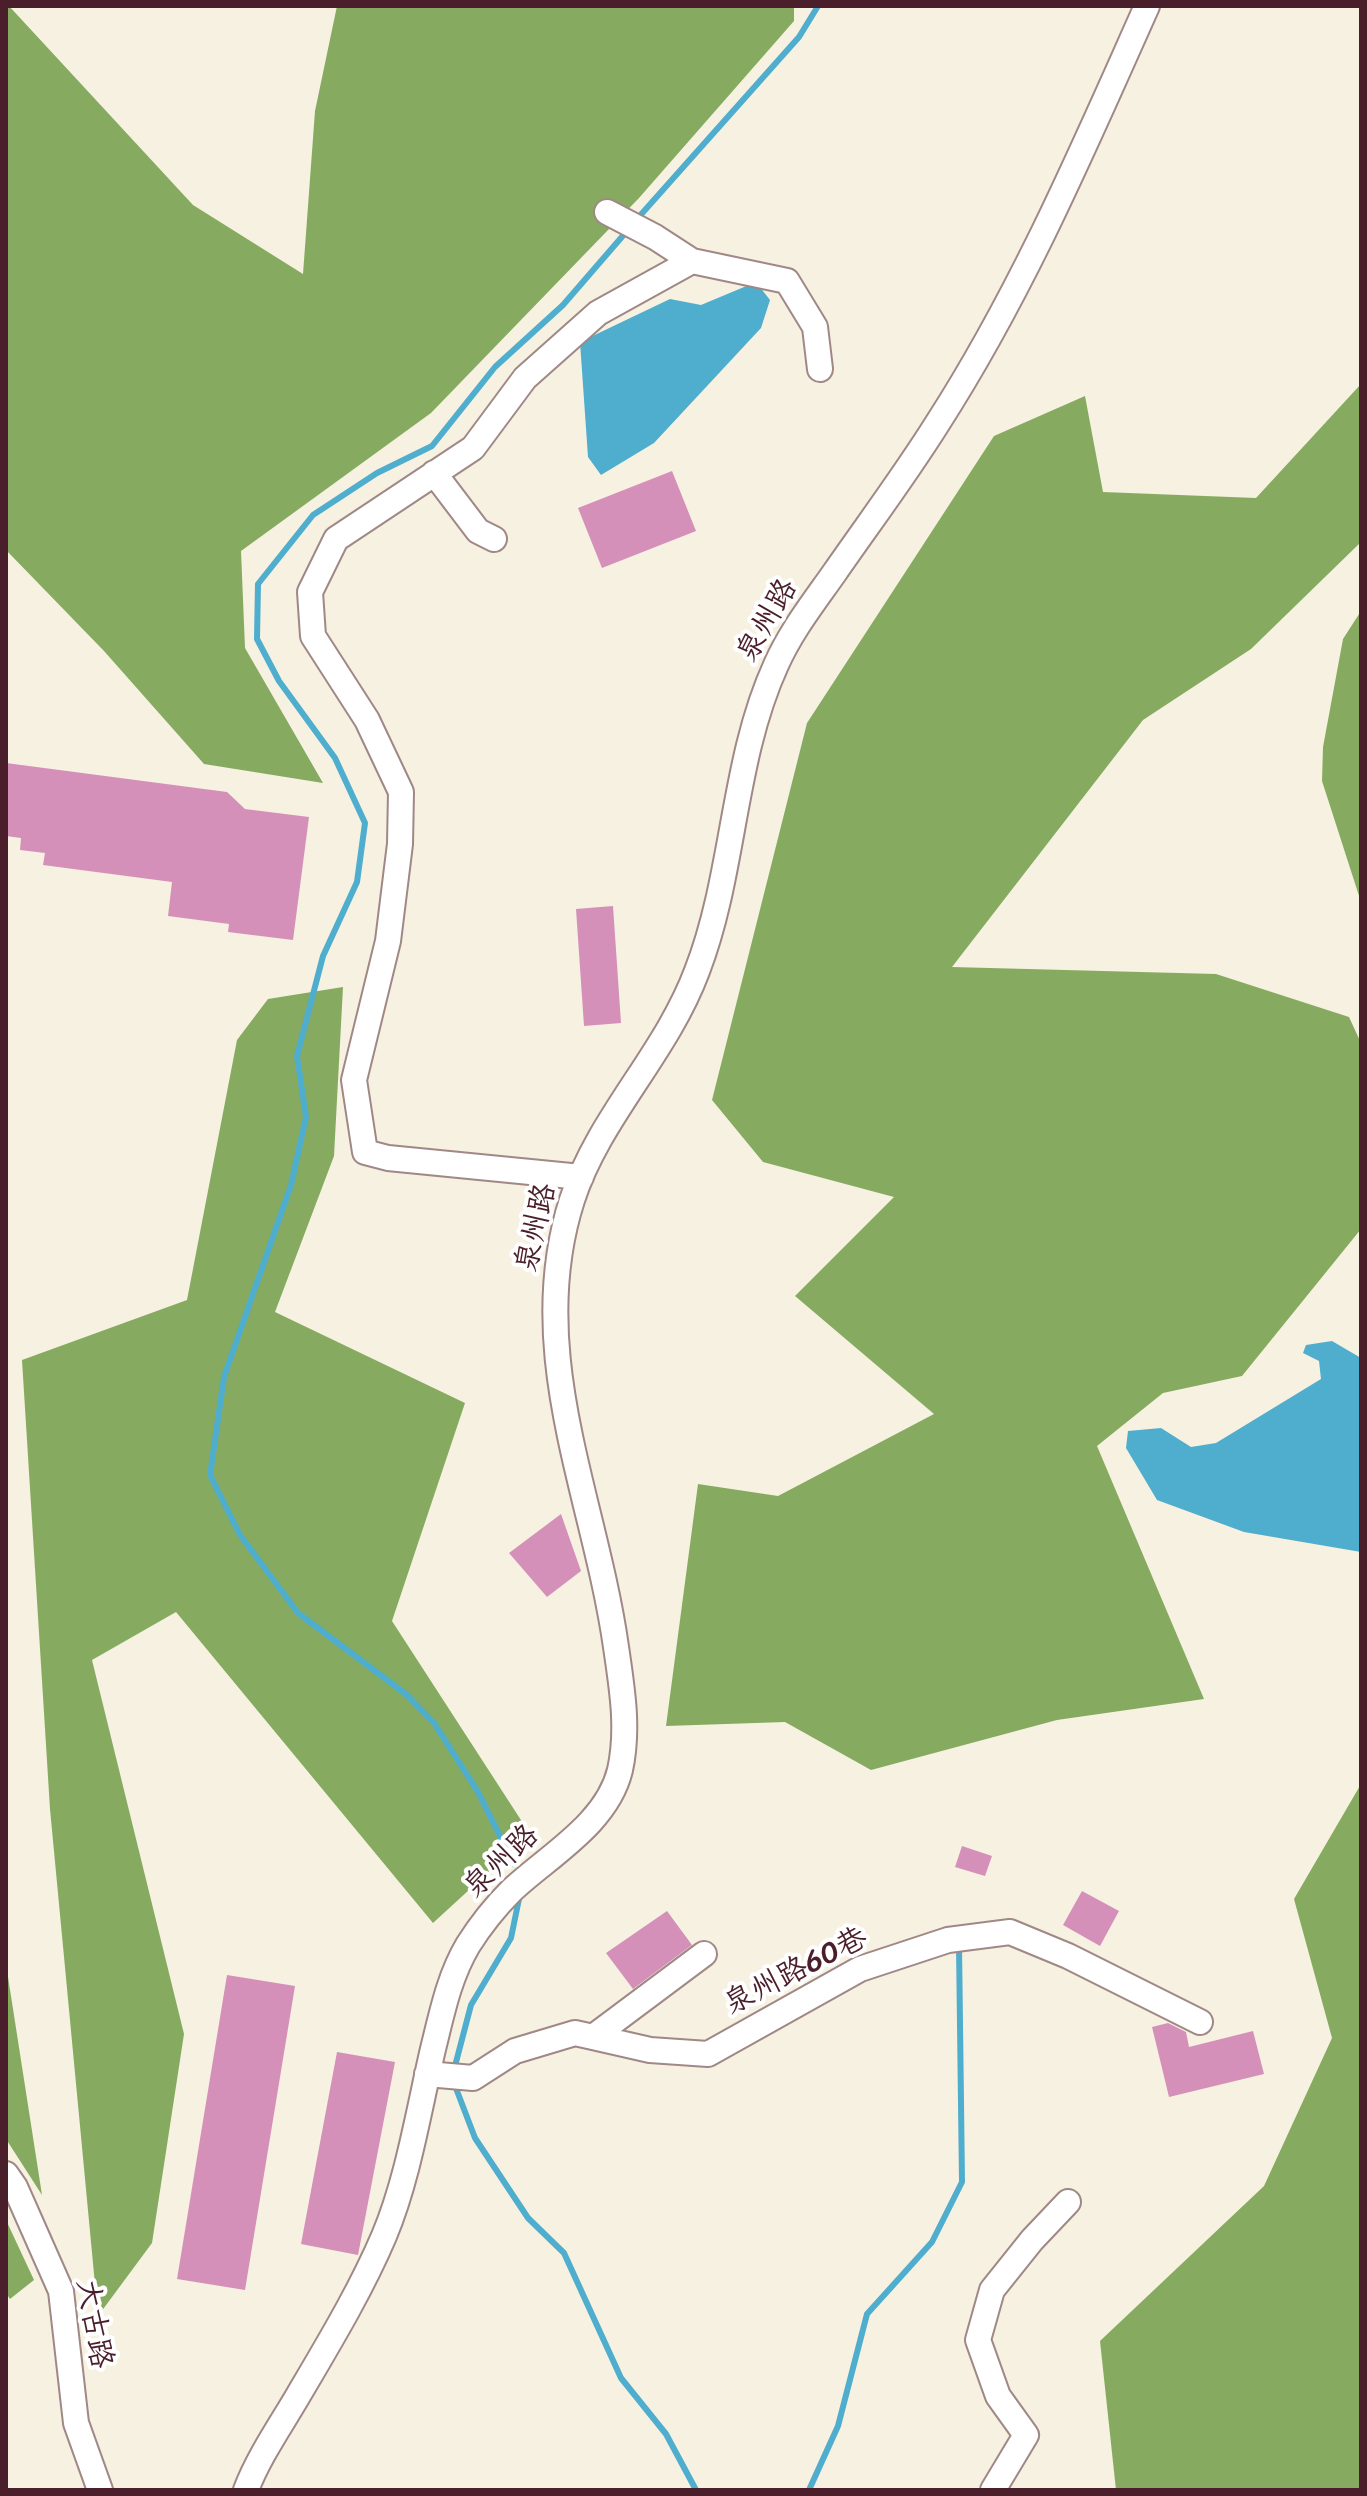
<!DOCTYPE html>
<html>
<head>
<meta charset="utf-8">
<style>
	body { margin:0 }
	#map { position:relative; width:1367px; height:2496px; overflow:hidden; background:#f6f1e1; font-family:Sriracha,sans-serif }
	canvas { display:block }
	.frame { position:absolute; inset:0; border:8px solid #4a1f2b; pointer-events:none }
</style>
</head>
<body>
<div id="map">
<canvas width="1367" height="2496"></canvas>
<div class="frame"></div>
</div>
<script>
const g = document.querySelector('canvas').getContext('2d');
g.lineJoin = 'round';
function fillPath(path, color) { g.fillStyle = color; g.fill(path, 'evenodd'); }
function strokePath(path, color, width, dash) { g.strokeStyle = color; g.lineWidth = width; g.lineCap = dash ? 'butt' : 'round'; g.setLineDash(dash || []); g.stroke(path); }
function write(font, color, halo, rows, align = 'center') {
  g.font = font + ' Sriracha,"LXGW WenKai TC",sans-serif'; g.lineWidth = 8; g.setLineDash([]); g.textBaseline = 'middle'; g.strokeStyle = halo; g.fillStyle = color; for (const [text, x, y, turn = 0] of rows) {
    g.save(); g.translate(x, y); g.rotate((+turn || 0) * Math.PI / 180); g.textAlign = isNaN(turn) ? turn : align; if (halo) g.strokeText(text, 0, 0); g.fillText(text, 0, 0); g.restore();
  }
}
fillPath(new Path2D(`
	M6,6H9L193,205L303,274L315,111L337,6H794V21L639,198L431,413L241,551L245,648L323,783L204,764L104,651L6,550Z
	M1361,384V542L1251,649L1143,720L952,967L1216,974L1349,1017L1361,1043V1229L1242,1376L1163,1393L1097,1446L1204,1699L1057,1720L871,1770L785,1722L666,1726L698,1484L778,1496L934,1414L795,1296L894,1197L763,1162L712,1100L807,723L994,436L1085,396L1103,492L1256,498Z
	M1361,611V902L1322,781L1323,747L1343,639Z
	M343,987L334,1156L275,1312L465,1403L392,1621L530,1834L433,1923L176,1612L92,1660L184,2034L152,2243L98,2316L50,1809L22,1360L187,1300L237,1040L268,999Z
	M1361,1784V2490H1116L1100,2341L1264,2186L1332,2038L1294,1899Z
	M6,1964L42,2195L6,2139Z
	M6,2220L34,2280L10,2299L6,2293Z`), '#86ab60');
fillPath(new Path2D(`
	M756,282L770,300L761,328L654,443L601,475L588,457L580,342L670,299L701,305Z
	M1332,1341L1361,1358V1552L1244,1532L1157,1500L1126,1448L1128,1431L1161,1428L1191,1447L1216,1443L1321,1379L1319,1361L1303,1353L1306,1345Z`), '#4fadce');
strokePath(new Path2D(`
	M637,219L799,37L818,6
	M514,1864L478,1792L434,1723L407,1695L298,1613L240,1535L210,1475L224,1377L291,1185L306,1117L297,1056L323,956L357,882L365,823L335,758L279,681L257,639L258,584L313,515L377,473L432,446L495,367L563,305L627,231
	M455,2066L471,2005L511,1938L520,1894
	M454,2083L475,2138L528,2218L564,2253L621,2378L666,2434L696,2490
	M809,2490L838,2426L867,2314L932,2242L962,2182L959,1945`), '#4fadce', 6);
fillPath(new Path2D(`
	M672,471L696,531L602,568L578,508Z
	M6,763L227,792L245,809L309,817L293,940L228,932L229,924L168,916L172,882L43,865L45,853L20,850L21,838L6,836Z
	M613,906L621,1023L584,1026L576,909Z
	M561,1514L581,1571L547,1597L509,1553Z
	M962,1846L992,1856L985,1876L955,1867Z
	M1082,1891L1119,1911L1100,1946L1063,1925Z
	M667,1911L692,1945L633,1989L606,1953Z
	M227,1975L295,1986L245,2290L177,2279Z
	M1168,2023L1186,2032L1189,2047L1253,2031L1264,2074L1169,2097L1152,2027Z
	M337,2052L395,2062L358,2255L301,2244Z`), '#d590b9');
const minor = new Path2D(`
	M607,212L655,237L692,261L787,281L815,327L820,369
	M434,473L478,531L494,539
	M581,1177L388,1158L365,1152L354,1080L388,941L400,844L401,792L367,720L313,636L310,592L336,539L473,448L525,378L598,313L692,261
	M593,2037L650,2050L708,2054L860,1969L948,1940L1010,1932L1068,1956L1200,2022
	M427,2074L473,2078L515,2051L575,2033L593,2037L704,1954
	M6,2174L15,2187L61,2291L76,2423L100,2490
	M246,2490C259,2456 281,2425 299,2394C329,2343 361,2290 384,2236C408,2179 419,2109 433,2049C442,2013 449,1977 468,1945C480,1926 495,1907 511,1891C548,1856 607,1824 620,1770C629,1729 622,1688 616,1647C595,1498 523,1353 572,1200C599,1117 666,1054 697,971C735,873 732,761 776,665C791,631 814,602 835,572C869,523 905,475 937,424C1022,292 1083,149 1147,6
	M993,2490L1026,2435L998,2396L978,2340L992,2290L1032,2240L1068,2202`);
strokePath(minor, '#a08886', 28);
strokePath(minor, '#fff', 24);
write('30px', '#4a1f2b', '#fff', [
	["泉州路",768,621,-60],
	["泉州路",537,1228,-77],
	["泉州路",502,1862,-44],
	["泉州路60巷",796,1972,-27],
	["大古路",93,2324,80]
]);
</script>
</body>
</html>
